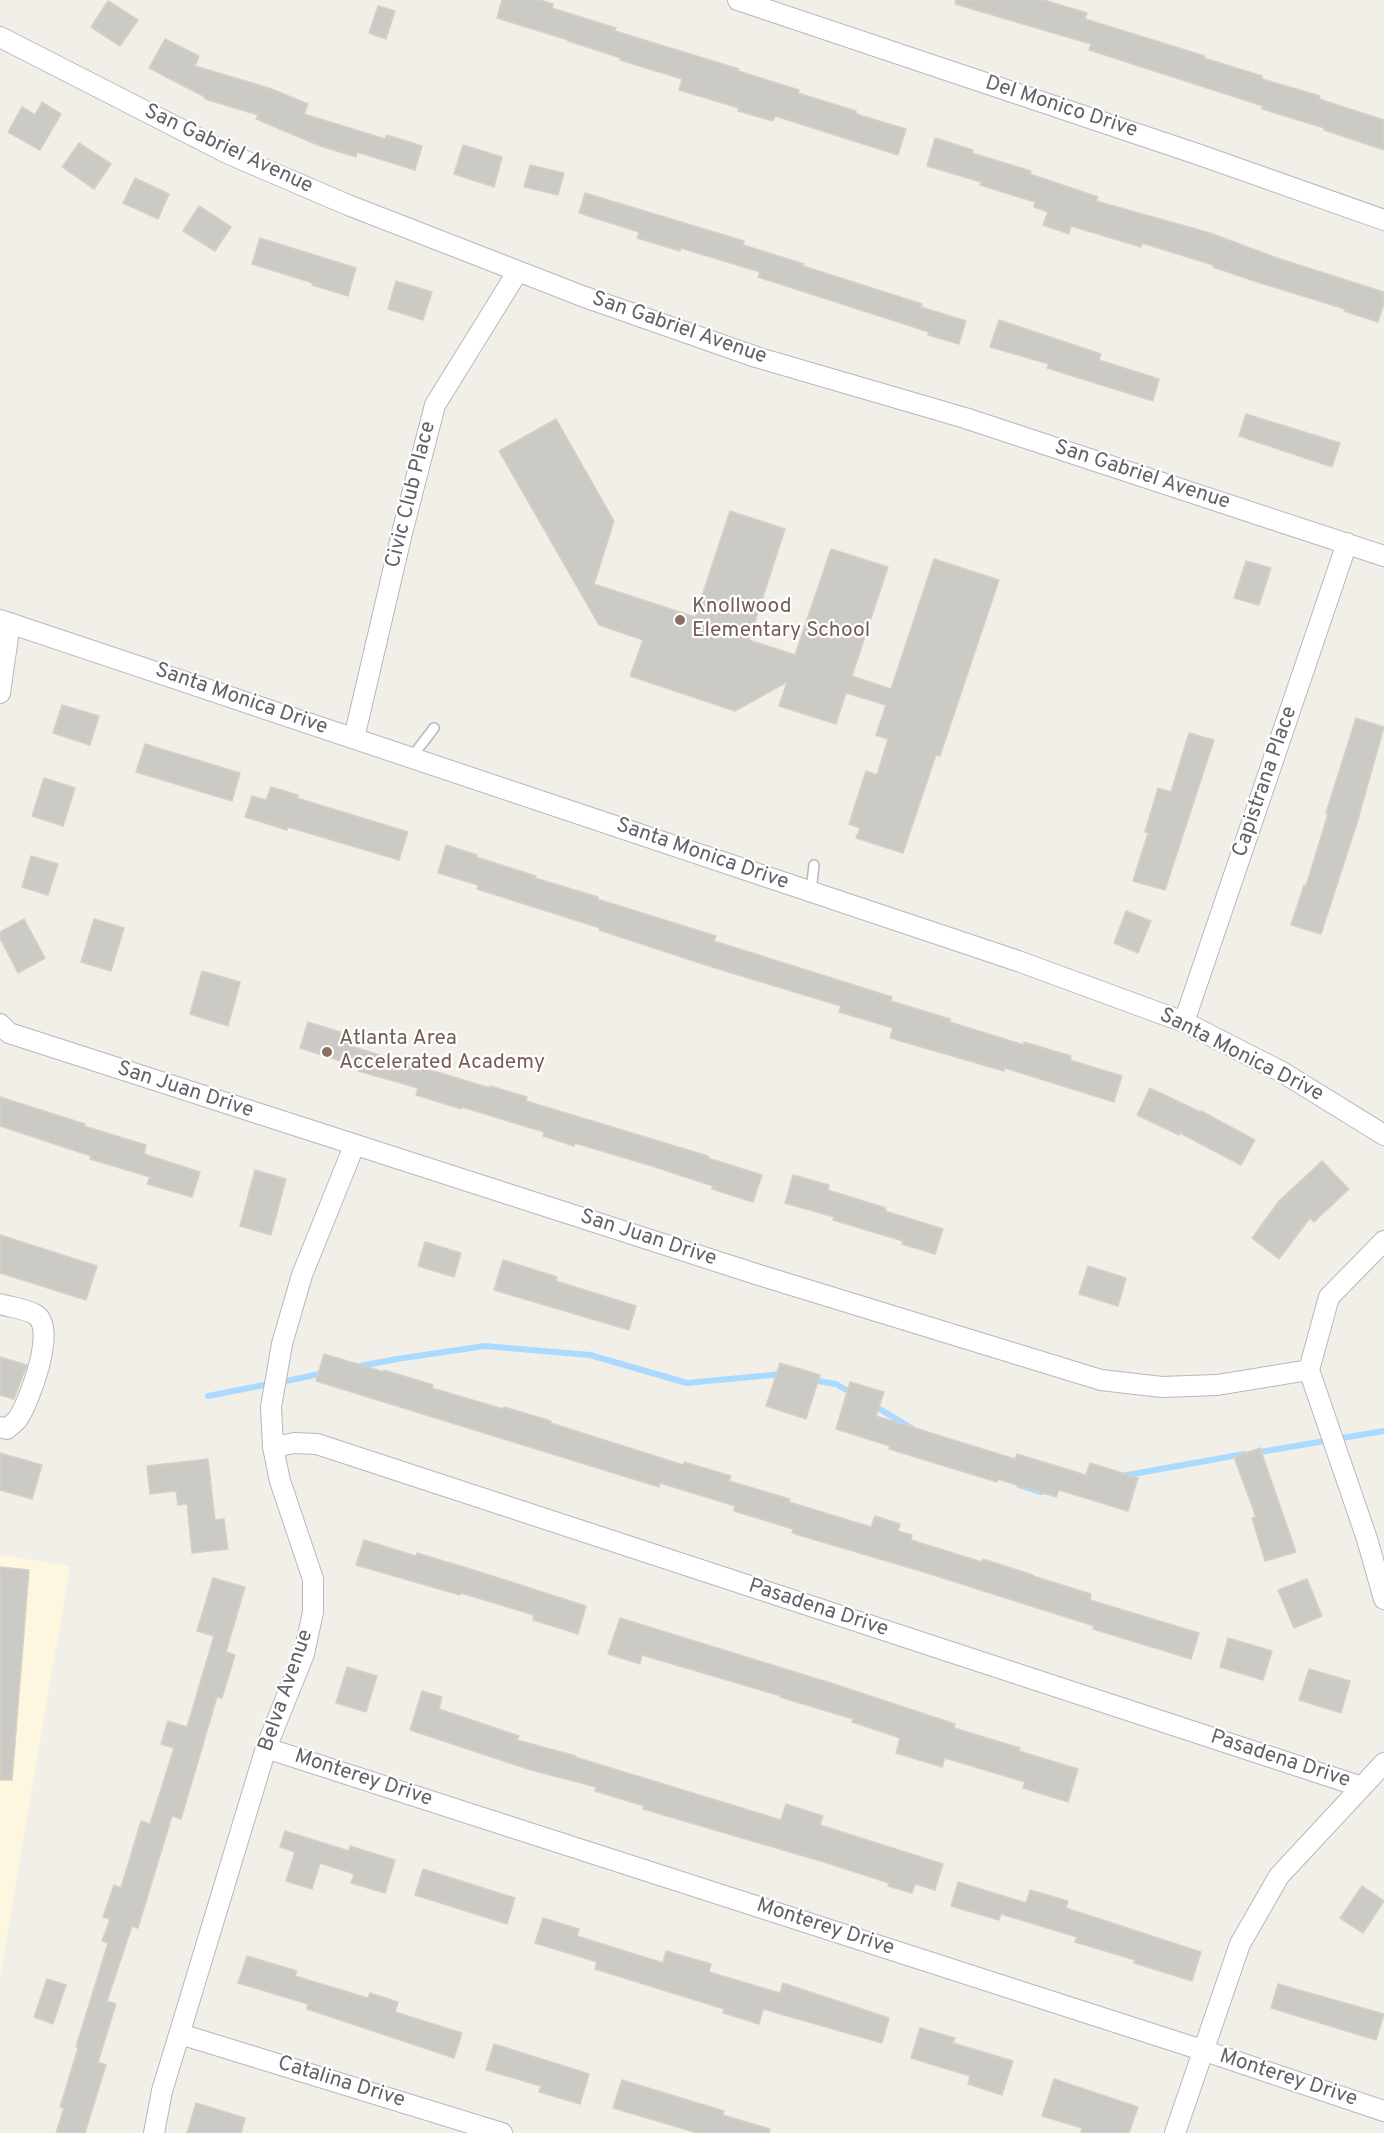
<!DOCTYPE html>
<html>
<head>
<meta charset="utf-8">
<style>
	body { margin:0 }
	canvas { display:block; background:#f1efe8 }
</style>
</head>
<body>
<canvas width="1384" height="2133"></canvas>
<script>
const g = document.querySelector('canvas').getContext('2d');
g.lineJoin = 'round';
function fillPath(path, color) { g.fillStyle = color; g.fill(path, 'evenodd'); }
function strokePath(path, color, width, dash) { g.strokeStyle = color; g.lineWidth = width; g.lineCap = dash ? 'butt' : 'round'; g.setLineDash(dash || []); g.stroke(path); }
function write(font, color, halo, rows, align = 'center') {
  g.font = font + ' Overpass,sans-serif'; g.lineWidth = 4.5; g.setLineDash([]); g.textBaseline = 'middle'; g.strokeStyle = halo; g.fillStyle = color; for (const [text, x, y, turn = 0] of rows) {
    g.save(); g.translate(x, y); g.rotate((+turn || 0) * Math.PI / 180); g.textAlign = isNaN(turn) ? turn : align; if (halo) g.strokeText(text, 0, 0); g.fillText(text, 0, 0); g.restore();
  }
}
fillPath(new Path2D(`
	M0,1555L70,1566L0,1976Z`), '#fef7e0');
strokePath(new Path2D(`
	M355,1367L397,1359L485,1346L590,1355L687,1383L782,1374
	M813,1380L836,1384L853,1394
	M286,1381L324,1373
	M208,1396L264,1385
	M873,1405L913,1429
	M1254,1453L1384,1431
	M1122,1476L1244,1454
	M1019,1485L1040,1492L1047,1491`), '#aadaff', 6);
const building = new Path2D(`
	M502,0H540L553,4L552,8L616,28L615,31L739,69L738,71L799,90L798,93L856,111V114L906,129L898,155L775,116L773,121L738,111L739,108L679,90L682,79L620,60L621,58L568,41V40L497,18Z
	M956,0H1044L1087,13L1085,19L1205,56L1204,58L1262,76V79L1320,96L1319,99L1384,120V150L1324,130V128L1262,109L1263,106L1089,50L1091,44L955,4Z
	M108,1L138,20L120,46L91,27Z
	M378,6L395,11L386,39L369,33Z
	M165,39L199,56L195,66L269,88L308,104L304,114L385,139L387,135L422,146L415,170L357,152L356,157L320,146L256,119L258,115L205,99V97L149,68Z
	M42,102L61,114L40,150L8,132L22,107L35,115Z
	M935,138L973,150L972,153L1031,171L1030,174L1098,197L1096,201L1210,233L1277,258L1384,292V303L1378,322L1344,311L1345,309L1254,281L1213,267V265L1142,243L1141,247L1071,226L1069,234L1043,225L1048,212L1034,207L1035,202L980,185L981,182L927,166Z
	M79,143L111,164L94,189L62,167Z
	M463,145L502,157L494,187L454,174Z
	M530,165L564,173L558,195L524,187Z
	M135,178L169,194L158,219L123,203Z
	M585,193L744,241L743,245L804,264L803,266L922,304L921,307L966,321L959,344L928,335L929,332L758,277L760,272L681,248L680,251L637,238L639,232L579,213Z
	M199,206L231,227L215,251L183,231Z
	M260,238L356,268L348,296L312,285L313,283L252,264Z
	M396,281L432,292L423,320L388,309Z
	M999,320L1101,354L1099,360L1159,379L1153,401L1047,368L1049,364L990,347Z
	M1246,414L1340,443L1332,467L1239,436Z
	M556,419L614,521L594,584L695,617L730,511L785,529L749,640L795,655L831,549L888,567L852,676L891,689L934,559L999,580L940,756L936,755L903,853L856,838L860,828L849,824L866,771L877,775L888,739L876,735L886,705L846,693L836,724L779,706L787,682L735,711L630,676L643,640L599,625L499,451Z
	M1246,561L1271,568L1259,605L1234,598Z
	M62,705L99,716L90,745L53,733Z
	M1356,718L1384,727L1357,823L1321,934L1291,925L1304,885L1306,886L1328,814L1326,813Z
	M1189,733L1214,740L1165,890L1133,881L1148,833L1145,832L1158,788L1171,792Z
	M145,744L240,773L232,801L136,772Z
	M44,778L75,788L63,826L32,816Z
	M271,787L298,795L297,798L408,832L399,860L288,827L287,830L245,817L252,796L266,800Z
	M446,845L477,855L476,857L536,876L535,878L598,897L597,899L716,936L714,941L892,997L891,1001L950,1019V1022L1024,1045V1042L1071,1056L1070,1060L1122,1076L1114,1102L1005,1068L1004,1071L890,1038L893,1028L839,1012L841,1006L715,968L599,930L600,928L477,889L478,885L438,873Z
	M31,856L58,864L48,895L22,887Z
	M1126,911L1151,921L1138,953L1114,943Z
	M24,919L45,958L18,973L0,938V932Z
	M94,919L124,928L111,971L81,962Z
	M202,971L240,982L228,1026L190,1014Z
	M308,1022L353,1036L350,1046L490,1088V1086L527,1097L526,1101L708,1156V1158L762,1175L753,1202L712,1189L713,1186L655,1167L575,1143L574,1146L543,1136L544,1132L462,1107L461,1109L416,1095L418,1088L358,1071L359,1067L300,1048Z
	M1150,1088L1200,1112L1201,1111L1255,1140L1241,1165L1180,1133L1179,1135L1137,1115Z
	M0,1097L85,1124L84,1126L146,1145L144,1154L200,1172L192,1197L147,1184L150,1177L90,1159L91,1156L0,1126Z
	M1322,1161L1349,1189L1314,1222L1310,1218L1279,1259L1252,1238L1279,1201Z
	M255,1170L286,1179L271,1235L240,1226Z
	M793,1175L829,1185L828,1190L886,1208L885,1211L943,1229L935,1254L902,1244L903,1241L833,1220L834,1217L785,1203Z
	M0,1235L97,1266L86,1300L0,1273Z
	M425,1242L461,1253L454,1277L418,1266Z
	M503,1260L557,1277L556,1281L636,1306L629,1330L494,1290Z
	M1088,1266L1126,1278L1118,1306L1079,1294Z
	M324,1354L384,1372V1370L433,1385L432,1388L503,1409L504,1407L551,1421V1423L683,1465L684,1462L731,1476L729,1481L790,1499L789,1502L871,1527L875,1516L900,1524L898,1531L912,1535L911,1540L982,1562L983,1559L1033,1575V1576L1091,1594L1090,1600L1199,1633L1191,1659L1093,1629L1094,1626L927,1573L792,1533L793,1529L734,1511L735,1506L660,1483L659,1487L316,1381Z
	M0,1357L27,1365L14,1399L0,1395Z
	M780,1363L820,1375L806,1419L766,1406Z
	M850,1382L884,1392L876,1416L1015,1459L1017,1454L1086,1475L1090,1463L1138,1478L1128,1511L1059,1490L1056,1497L998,1479L997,1482L889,1449L890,1446L836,1429Z
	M1260,1448L1296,1552L1265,1561L1252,1518L1256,1517L1234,1457Z
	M0,1453L42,1465L32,1499L0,1490Z
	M208,1459L215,1520L224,1519L228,1549L192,1553L187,1504L178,1505L176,1491L150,1494L147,1466Z
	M364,1540L416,1556L417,1553L480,1572L586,1606L578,1634L533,1620L534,1615L461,1593L460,1595L356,1565Z
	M0,1567L29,1570L12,1780H0Z
	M213,1578L245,1587L226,1652L235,1655L222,1698L217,1697L181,1819L172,1816L138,1928L132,1926L107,2001L116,2004L98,2062L106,2065L85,2133H56L64,2108L60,2107L78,2048L76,2047L108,1943L102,1941L110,1919L103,1917L114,1885L121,1888L141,1821L150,1824L174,1748L161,1744L168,1721L187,1727L214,1636L197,1631Z
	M1307,1579L1322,1616L1294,1628L1278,1590Z
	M620,1618L837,1685L955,1724L954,1728L1020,1748L1019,1751L1078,1769L1068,1802L1023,1788L1025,1782L945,1758L942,1767L896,1753L900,1738L852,1722L853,1719L780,1697L781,1696L642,1655L640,1664L608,1654Z
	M1228,1638L1272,1651L1263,1680L1220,1667Z
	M347,1667L377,1676L366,1712L336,1703Z
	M1309,1669L1350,1681L1341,1713L1299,1700Z
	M422,1691L442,1697L439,1709L519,1736L517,1740L576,1756L575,1757L781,1820L786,1804L823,1816L820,1825L943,1864L935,1890L915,1884L912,1893L888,1886L889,1883L824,1862L643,1809L644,1806L595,1791L596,1787L531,1770L410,1730Z
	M285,1831L349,1851L350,1846L395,1860L385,1893L351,1883L354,1874L320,1863L312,1889L286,1881L295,1852L280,1847Z
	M423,1869L515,1898L507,1924L415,1895Z
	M958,1882L1026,1903L1030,1890L1068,1901L1066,1908L1201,1952L1192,1981L1134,1963L1135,1960L1075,1942L1077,1937L1001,1914L999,1920L951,1906Z
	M1362,1886L1384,1901L1363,1933L1340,1918Z
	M543,1918L579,1929L577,1936L663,1963L666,1951L711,1964L709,1972L780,1993L783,1983L889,2018L882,2043L763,2009L759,2024L723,2013L724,2009L595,1969L597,1962L535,1943Z
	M247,1956L297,1971L295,1976L368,1998L370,1993L398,2002L395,2012L462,2033L454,2058L307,2009L308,2004L238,1983Z
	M47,1979L66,1985L53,2024L34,2017Z
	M1278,1984L1384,2014L1376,2040L1271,2008Z
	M920,2028L955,2038L953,2043L1013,2061L1002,2095L968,2084L970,2076L911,2058Z
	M494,2044L589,2074L580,2104L539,2092L541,2086L486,2070Z
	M1054,2079L1138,2107L1129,2133H1081L1082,2128L1042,2116Z
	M622,2080L724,2111L723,2115L770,2129L769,2133H698L613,2108Z
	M196,2103L245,2118L241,2133H187Z`);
fillPath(building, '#cccac5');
strokePath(building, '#d6d1c6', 1.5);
const lane = new Path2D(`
	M411,758L434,728
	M811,891L814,865`);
const street = new Path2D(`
	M738,0L1197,154L1384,220
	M0,37L229,154L348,205L582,296L756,357L965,418L1384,556
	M0,620L1018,961L1184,1022L1282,1072L1384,1135
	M0,693L10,623
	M354,738L402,533L435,405L518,271
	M1184,1022L1347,543
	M0,1024L9,1033L759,1275L1101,1380L1162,1387L1217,1385L1309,1370
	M1384,1241L1329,1297L1309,1370L1367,1539L1384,1599
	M0,1304C10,1307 27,1309 36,1315C57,1329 29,1403 17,1420C14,1423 10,1426 7,1429L0,1427
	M273,1447L295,1443L317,1444L1362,1787
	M266,1748L1205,2051L1384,2111
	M180,2034L502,2133
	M154,2133L162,2091L266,1748L304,1654L313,1612V1579L280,1481L273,1447L271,1407L282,1344L302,1275L354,1146
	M1175,2133L1240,1944L1279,1876L1384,1763`);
strokePath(lane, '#b5b8bc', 12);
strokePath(street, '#b5b8bc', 22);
strokePath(lane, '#fff', 9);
strokePath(street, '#fff', 20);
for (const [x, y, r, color] of [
	[680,620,6,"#8d6e63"],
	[327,1052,6,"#8d6e63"]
]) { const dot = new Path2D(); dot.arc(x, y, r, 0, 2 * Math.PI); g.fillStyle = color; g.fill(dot); strokePath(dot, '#fff', 2); }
write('21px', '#5f6368', '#fff', [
	["Del Monico Drive",1061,108,18],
	["San Gabriel Avenue",228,150,25],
	["San Gabriel Avenue",679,329,19],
	["San Gabriel Avenue",1142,476,18],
	["Civic Club Place",412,495,-76],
	["Santa Monica Drive",241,700,19],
	["Capistrana Place",1266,782,-71],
	["Santa Monica Drive",702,855,19],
	["Santa Monica Drive",1241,1056,27],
	["San Juan Drive",185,1091,18],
	["San Juan Drive",648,1239,18],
	["Pasadena Drive",818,1609,18],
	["Belva Avenue",287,1691,-71],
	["Pasadena Drive",1280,1760,18],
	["Monterey Drive",363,1779,18],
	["Monterey Drive",825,1928,18],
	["Monterey Drive",1288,2079,18],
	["Catalina Drive",341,2083,17]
]);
write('21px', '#785e54', '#fff', [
	["Knollwood",692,608],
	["Elementary School",692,632],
	["Atlanta Area",339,1040],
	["Accelerated Academy",339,1064]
], 'left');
</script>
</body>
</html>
